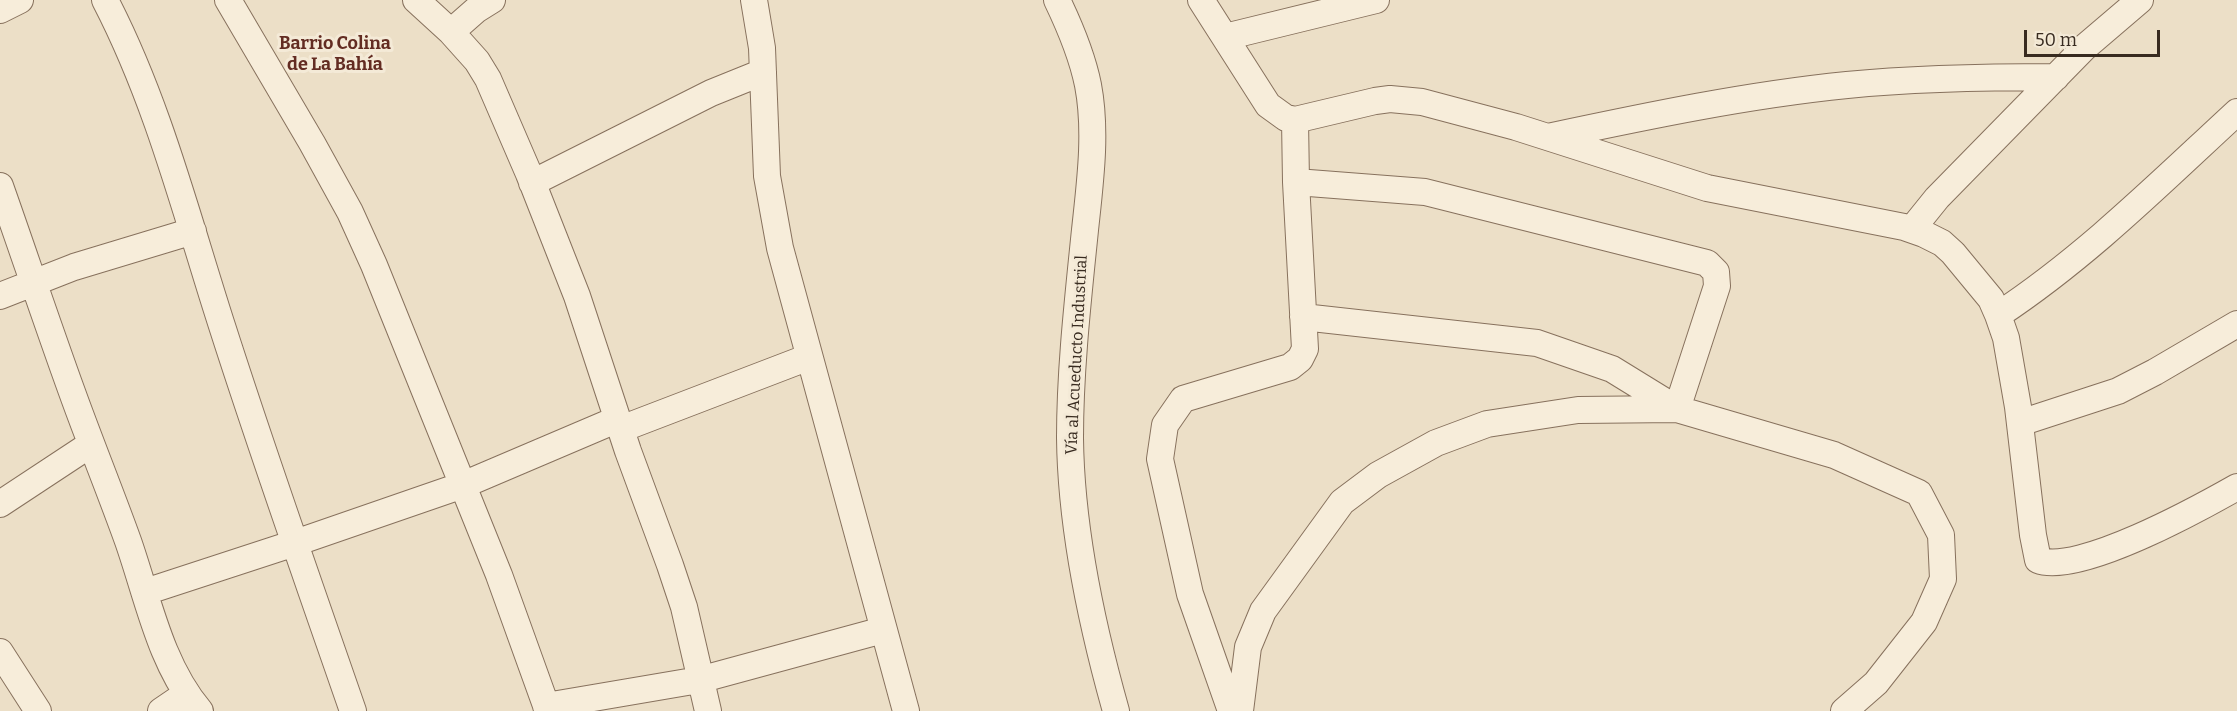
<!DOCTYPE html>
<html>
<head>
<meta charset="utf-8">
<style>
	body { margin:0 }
	#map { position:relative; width:2237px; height:711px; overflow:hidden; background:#ecdfc7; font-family:Bitter,serif }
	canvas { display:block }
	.scale { position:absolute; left:2024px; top:30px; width:136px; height:27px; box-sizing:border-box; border:3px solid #382b20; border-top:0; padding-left:8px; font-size:18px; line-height:21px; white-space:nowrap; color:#382b20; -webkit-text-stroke:4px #f4ead7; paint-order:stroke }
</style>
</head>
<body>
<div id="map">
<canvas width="2237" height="711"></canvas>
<div class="scale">50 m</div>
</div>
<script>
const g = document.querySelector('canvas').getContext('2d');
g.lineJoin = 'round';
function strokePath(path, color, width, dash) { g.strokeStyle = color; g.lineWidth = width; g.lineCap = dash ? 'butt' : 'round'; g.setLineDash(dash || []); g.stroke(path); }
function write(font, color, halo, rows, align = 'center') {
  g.font = font + ' Bitter,serif'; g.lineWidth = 6; g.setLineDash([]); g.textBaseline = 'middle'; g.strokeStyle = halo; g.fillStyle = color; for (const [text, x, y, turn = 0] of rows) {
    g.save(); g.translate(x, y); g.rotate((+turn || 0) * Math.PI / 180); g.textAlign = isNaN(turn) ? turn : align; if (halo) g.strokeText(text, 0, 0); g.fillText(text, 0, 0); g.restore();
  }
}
const minor = new Path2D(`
	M105,0C159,104 187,218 223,329C264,457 309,584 353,711
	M228,0L312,143L350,212L374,265L499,575L548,711
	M416,0L451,32L477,61L488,79L529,174L577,296L628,451L670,565L684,607L708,711
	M754,0L762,48L767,176L780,248L906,711
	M1057,0C1070,27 1082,55 1088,85C1097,132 1090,183 1085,230C1078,299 1070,369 1070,438C1071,527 1092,626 1116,711
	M1201,0L1268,105L1286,118L1295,120L1375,101L1390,99L1422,102L1516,127L1707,188L1904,227L1924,234L1942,243L1953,253L1991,299L1998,315L2006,338L2018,407L2033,535L2038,560C2077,576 2200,508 2237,487
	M0,10L20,0
	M451,32L476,10L492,0
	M1225,37L1376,0
	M1548,137C1647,116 1747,95 1847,85C1917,78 1986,77 2056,77
	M1296,182L1425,192L1707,263L1716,272L1717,286L1677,409L1612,369L1537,343L1303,317
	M532,183L711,93L763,72
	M0,186C24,254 47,323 72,392C90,442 110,491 128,541C148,598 160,664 200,711
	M1912,229L1937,198L2085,47L2140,0
	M0,296L74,267L193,231
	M1998,315C2086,257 2160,183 2237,112
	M2020,423L2118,391L2155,372L2237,324
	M621,429L809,357
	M0,504L91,444
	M145,592L295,543L463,485L618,419
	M0,652L38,711
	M546,706L699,680L883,630
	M161,711L186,694
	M1231,711L1190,594L1160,459L1165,425L1183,399L1290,367L1300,359L1305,349L1296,182L1295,120
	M1240,711L1248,647L1263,611L1342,502L1378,475L1436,443L1487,424L1578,410L1677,409L1834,455L1919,493L1941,535L1943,579L1924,622L1876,683L1844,711`);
strokePath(minor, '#87715d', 28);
strokePath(minor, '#f7edda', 26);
write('16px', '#382b20', '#f4ead7', [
	["Vía al Acueducto Industrial",1077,355,-87]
]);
write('bold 18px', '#632c22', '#f4ead7', [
	["Barrio Colina",335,44],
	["de La Bahía",335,65]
]);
</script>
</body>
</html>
